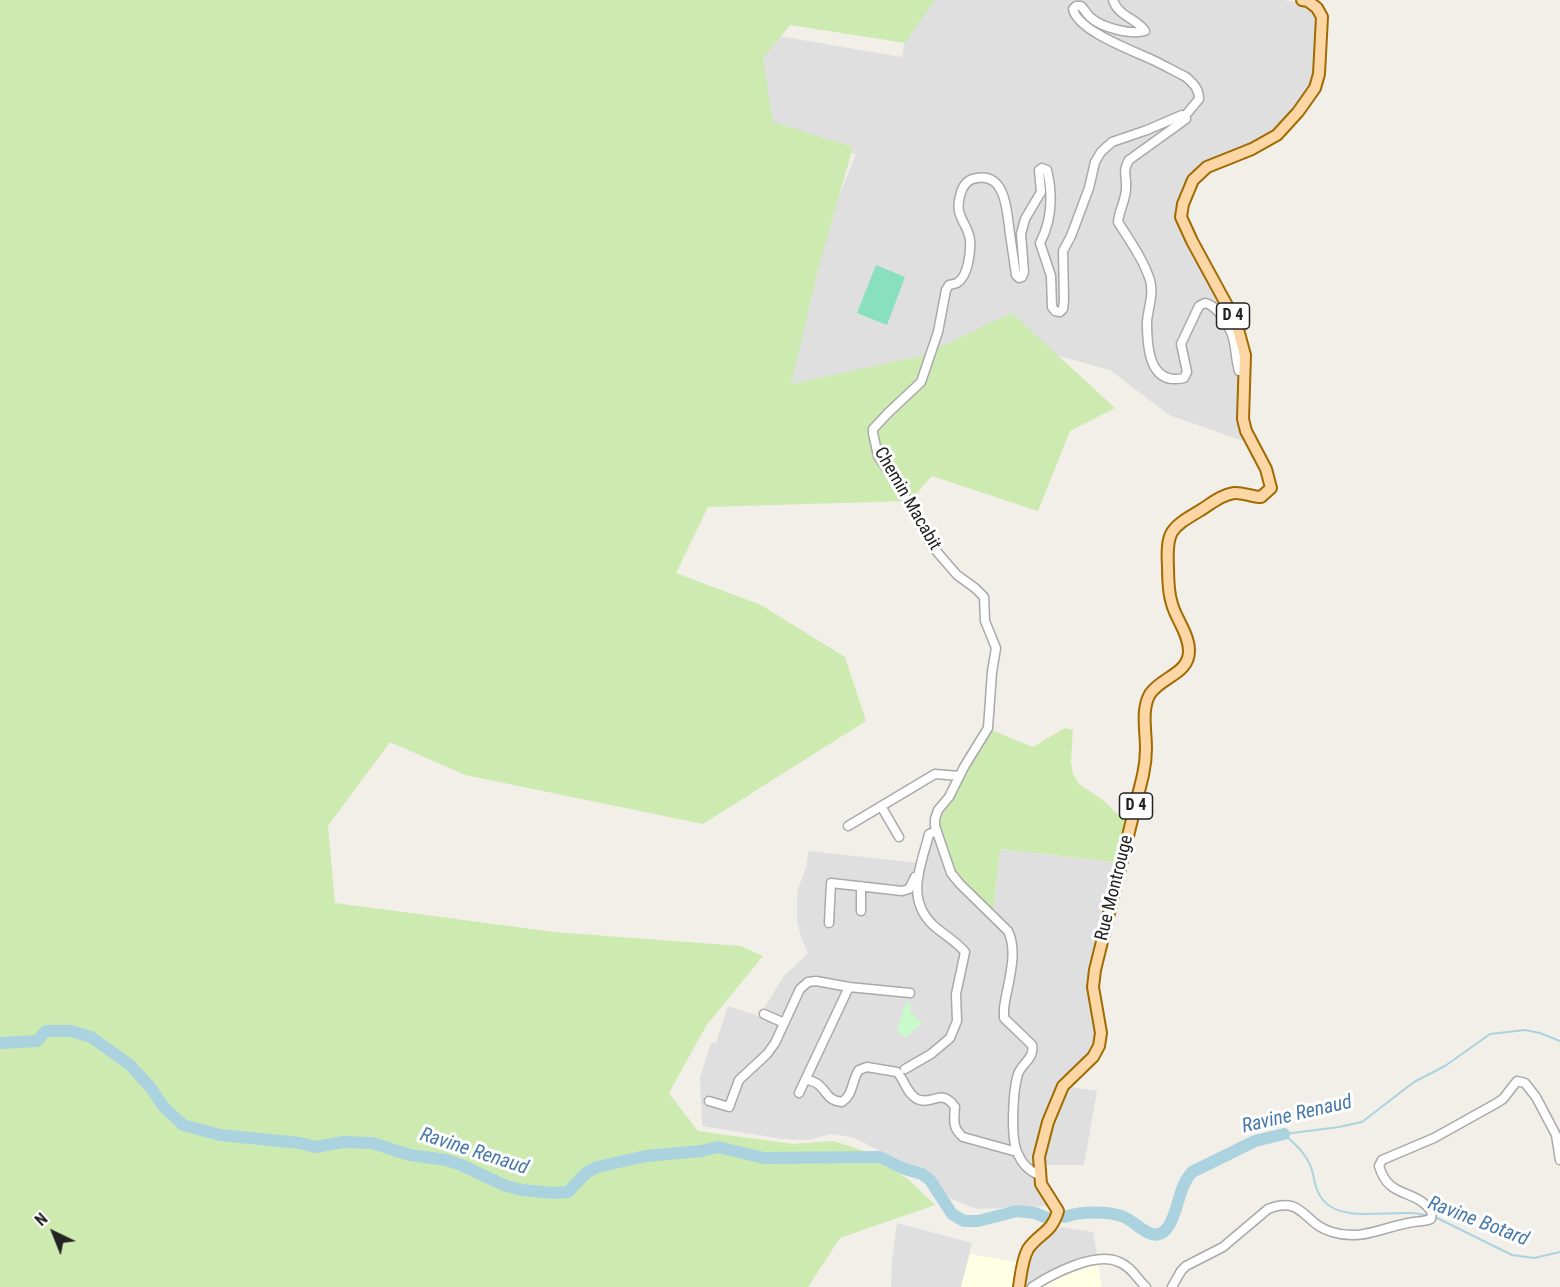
<!DOCTYPE html>
<html>
<head>
<meta charset="utf-8">
<style>
	body { margin:0 }
	#map { position:relative; width:1560px; height:1287px; overflow:hidden; background:#f2efe9; font-family:"Roboto Condensed",sans-serif }
	canvas { display:block }
	.north { position:absolute; left:24px; top:1203px; width:60px; height:60px; -webkit-text-stroke:4px #fff; paint-order:stroke; rotate:317deg; font-size:16px; font-weight:700; line-height:24px; text-align:center; color:#222 }
	.north::after { content:''; display:block; margin:auto; width:21px; height:27px; background:#222; clip-path:polygon(50% 0,100% 100%,50% 72%,0 100%) }
</style>
</head>
<body>
<div id="map">
<canvas width="1560" height="1287"></canvas>
<div class="north">N</div>
</div>
<script>
const g = document.querySelector('canvas').getContext('2d');
g.lineJoin = 'round';
function fillPath(path, color) { g.fillStyle = color; g.fill(path, 'evenodd'); }
function strokePath(path, color, width, dash) { g.strokeStyle = color; g.lineWidth = width; g.lineCap = dash ? 'butt' : 'round'; g.setLineDash(dash || []); g.stroke(path); }
function write(font, color, halo, rows, align = 'center') {
  g.font = font + ' "Roboto Condensed",sans-serif'; g.lineWidth = 6; g.setLineDash([]); g.textBaseline = 'middle'; g.strokeStyle = halo; g.fillStyle = color; for (const [text, x, y, turn = 0] of rows) {
    g.save(); g.translate(x, y); g.rotate((+turn || 0) * Math.PI / 180); g.textAlign = isNaN(turn) ? turn : align; if (halo) g.strokeText(text, 0, 0); g.fillText(text, 0, 0); g.restore();
  }
}
fillPath(new Path2D(`
	M911,0H1284L1307,4L1314,10L1318,18L1316,74L1311,85L1285,121L1266,138L1208,163L1178,214L1233,323L1241,354L1237,419L1246,442L1169,415L1110,370L997,339L921,382L760,391L856,154L736,129L755,32L902,57Z
	M931,831L993,912L1000,849L1122,863L1095,970L1099,1046L1064,1086L1097,1091L1084,1165H1039L1052,1206L977,1209L946,1197L931,1184L892,1157L852,1137L831,1134L809,1140L782,1139L702,1126L700,1077L711,1043H716L728,1006L759,1016L784,976L808,953L801,937L797,921V892L807,864L808,851L919,863L913,874L919,876Z
	M897,1223L972,1243L961,1287H891L892,1261Z
	M1061,1227L1093,1232L1098,1259L1029,1287H1022L1028,1261L1035,1249Z`), '#e0dfdf');
fillPath(new Path2D(`
	M970,1254L1017,1262L1014,1287H961Z
	M1098,1263L1102,1287H1040L1047,1283Z`), '#ffffe5');
fillPath(new Path2D(`
	M0,0H935L905,43L790,25L763,58L773,122L853,147L818,270L791,384L921,356L1012,313L1115,408L1070,431L1038,511L932,476L910,501L708,507L676,573L761,605L845,657L866,721L703,824L465,775L390,742L328,826L335,903L554,932L741,946L763,956L706,1026L669,1093L698,1131L793,1144L834,1141L867,1152L909,1180L935,1205L840,1238L808,1287H0Z
	M1065,728L1073,730L1071,762L1073,774L1079,784L1103,800L1131,827L1122,863L1000,849L993,913L960,884L940,843L938,810L991,730L1033,747Z`), '#cdebb0');
fillPath(new Path2D(`
	M906,1002L911,1003L910,1011L922,1023L905,1038L897,1030Z`), '#c8facc');
fillPath(new Path2D(`
	M876,265L905,277L887,325L857,313Z`), '#88e0be');
strokePath(new Path2D(`
	M1284,1134C1297,1146 1309,1156 1313,1174C1315,1184 1316,1191 1323,1200C1344,1226 1399,1206 1429,1216
	M1284,1134L1339,1127L1362,1122L1414,1082L1445,1066L1490,1034L1525,1030L1540,1033L1560,1041
	M1435,1217L1512,1255L1534,1258L1560,1252`), '#aad3df', 2);
strokePath(new Path2D(`
	M0,1043L37,1041L46,1031H71L91,1037L130,1065L151,1088L163,1106L183,1125L220,1135L300,1143L315,1147L344,1142L372,1143L410,1155L446,1160L459,1164L506,1186L522,1190L554,1193L568,1192L586,1173L597,1167L646,1156L701,1151L718,1147L764,1158L880,1157L902,1168L922,1174L930,1180L952,1214L964,1221H978L1017,1211L1035,1213L1047,1218
	M1065,1217C1080,1211 1109,1211 1124,1217C1137,1222 1154,1247 1168,1227C1179,1211 1178,1187 1192,1172L1255,1141L1284,1134`), '#aad3df', 12);
const minor = new Path2D(`
	M1113,0C1118,16 1137,19 1145,31C1131,35 1102,28 1090,17C1087,14 1084,9 1081,6H1076L1073,9C1078,32 1137,52 1157,62C1167,67 1176,72 1186,77C1194,84 1199,89 1199,99L1185,116L1186,119L1129,160C1122,171 1127,177 1126,188C1126,200 1119,210 1118,222C1130,241 1143,259 1150,280C1154,295 1148,308 1147,322C1147,347 1149,386 1184,378L1187,372L1181,344L1199,306L1205,303C1216,305 1226,321 1231,332C1236,343 1235,358 1239,371H1243
	M881,806L899,837
	M848,826L935,774L959,776
	M861,911V886
	M829,923L831,883L902,891L909,889L915,877
	M764,1014L784,1023
	M905,1069L931,1054L950,1038L957,1021L956,994L965,952C956,941 944,935 933,925C905,898 921,866 929,834L937,831
	M806,1079C810,1081 816,1082 819,1085C829,1094 827,1100 842,1102C854,1094 851,1081 859,1070L867,1067L897,1072C904,1079 907,1094 917,1099C933,1106 941,1087 955,1107C954,1120 952,1128 963,1137L1017,1152
	M799,1093L849,987
	M709,1101L729,1107L739,1080L767,1054L775,1043L800,989L808,982L816,981L849,987L910,993
	M1041,1176C1031,1172 1022,1164 1018,1154C1010,1139 1013,1090 1018,1074C1022,1063 1035,1058 1032,1045L1004,1018V1008C1007,985 1019,953 1008,931L960,884L951,873L935,826V819L938,810L949,797L964,767L988,728L992,672L996,648L985,621L984,597L975,588L957,575L932,546L901,489L878,456L873,433V429L888,413L921,382L938,332L946,290L949,285C952,284 955,284 957,283C968,277 971,251 970,240C968,223 954,217 960,196C962,187 967,179 977,178C1007,173 1007,214 1010,234C1012,247 1014,261 1016,275L1019,278L1022,277L1024,272L1021,234L1025,219L1041,192L1039,170L1042,168L1047,170C1053,195 1052,220 1040,243L1051,276L1052,307L1055,311L1060,312L1063,309L1064,300L1063,251L1071,236L1089,188L1095,162L1101,152L1112,142L1147,130L1182,115L1185,116
	M1032,1287C1052,1274 1095,1251 1119,1262C1132,1267 1137,1279 1146,1287
	M1172,1287L1181,1271L1186,1266L1223,1247L1268,1209C1304,1195 1303,1224 1332,1232C1361,1241 1381,1228 1408,1223C1417,1221 1423,1222 1431,1219L1432,1212C1414,1187 1389,1200 1379,1166L1382,1160L1434,1138L1495,1104L1503,1099L1517,1081L1525,1083L1536,1097L1556,1135L1560,1160`);
const major = new Path2D(`
	M1019,1287C1021,1274 1022,1260 1028,1249C1039,1233 1052,1233 1058,1211L1041,1184L1039,1157L1048,1122L1063,1086L1093,1057L1099,1046L1101,1033L1093,987L1095,970L1143,775C1145,766 1146,757 1146,748C1146,731 1141,709 1150,694C1161,677 1189,674 1189,651C1189,634 1176,619 1172,604C1168,592 1168,579 1168,567C1166,530 1171,528 1201,510C1212,503 1221,495 1234,493C1242,492 1252,497 1261,497L1271,488L1266,469L1246,431L1243,419L1245,355L1236,322L1192,241L1181,217L1183,204L1193,180L1207,167L1252,149L1277,135L1298,112L1315,88L1319,74L1322,17L1317,8L1308,1L1302,0`);
strokePath(minor, '#a9a9a9', 11);
strokePath(major, '#a06b00', 14);
strokePath(minor, '#fff', 8);
strokePath(major, '#fcd6a4', 10);
for (const [x, y, w] of [
	[1233,316,33],
	[1136,806,33]
]) { const box = new Path2D(); box.roundRect(x - w / 2, y - 13, w, 26, 4.5); g.fillStyle = '#fff'; g.fill(box); strokePath(box, '#222', 1.5); }
write('bold 16px', '#222', null, [
	["D 4",1233,316],
	["D 4",1136,806]
]);
write('18px', '#222', '#fff', [
	["Chemin Macabit",907,499,60],
	["Rue Montrouge",1115,888,-76]
]);
write('italic 20px', '#4a7aab', '#fff', [
	["Ravine Renaud",1297,1115,-13],
	["Ravine Renaud",474,1152,18],
	["Ravine Botard",1478,1222,21]
]);
</script>
</body>
</html>
